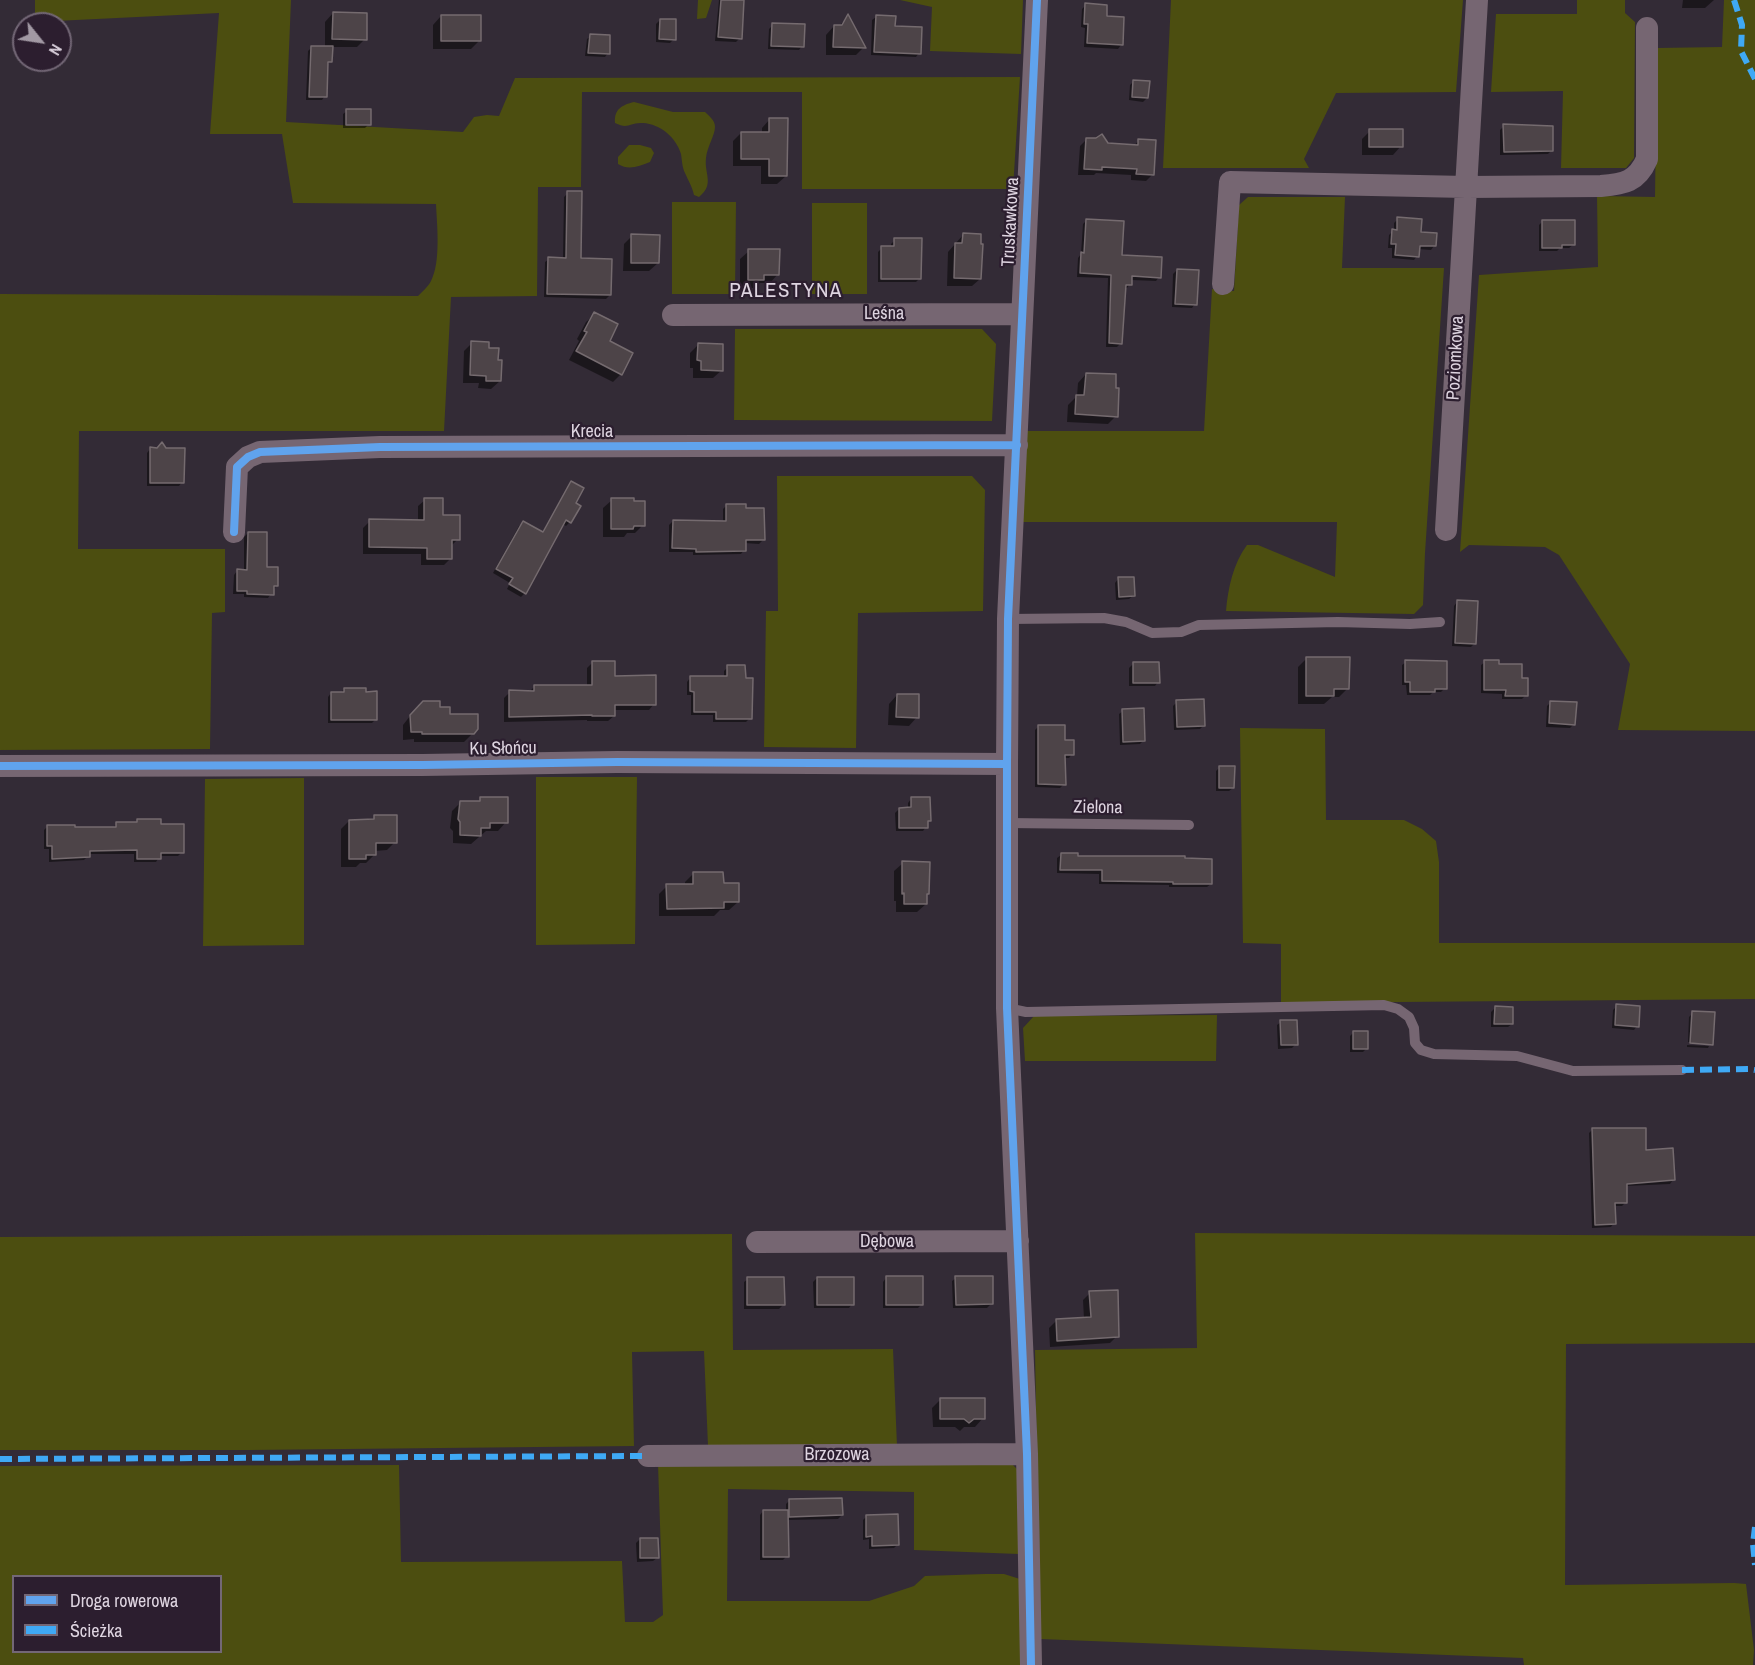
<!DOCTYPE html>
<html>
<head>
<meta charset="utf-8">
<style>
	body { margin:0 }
	#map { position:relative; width:1755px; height:1665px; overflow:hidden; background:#332b36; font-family:"Archivo Narrow",sans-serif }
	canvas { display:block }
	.legend { position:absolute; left:12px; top:1575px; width:210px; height:78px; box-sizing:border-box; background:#2c1e2f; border:2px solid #736776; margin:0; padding:8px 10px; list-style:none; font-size:18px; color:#ded4e0 }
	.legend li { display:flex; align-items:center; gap:12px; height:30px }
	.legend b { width:30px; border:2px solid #736776 }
	.north { position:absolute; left:12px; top:12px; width:60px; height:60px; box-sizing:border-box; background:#2c1e2f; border:2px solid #736776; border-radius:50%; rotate:120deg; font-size:16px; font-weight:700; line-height:24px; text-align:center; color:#ded4e0 }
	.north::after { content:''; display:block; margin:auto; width:21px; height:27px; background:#a299a4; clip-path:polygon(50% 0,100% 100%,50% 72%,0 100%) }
</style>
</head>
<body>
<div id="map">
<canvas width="1755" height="1665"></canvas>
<ul class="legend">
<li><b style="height:8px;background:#60a3ed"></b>Droga rowerowa</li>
<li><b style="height:8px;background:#3fa9f5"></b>Ścieżka</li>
</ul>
<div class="north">N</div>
</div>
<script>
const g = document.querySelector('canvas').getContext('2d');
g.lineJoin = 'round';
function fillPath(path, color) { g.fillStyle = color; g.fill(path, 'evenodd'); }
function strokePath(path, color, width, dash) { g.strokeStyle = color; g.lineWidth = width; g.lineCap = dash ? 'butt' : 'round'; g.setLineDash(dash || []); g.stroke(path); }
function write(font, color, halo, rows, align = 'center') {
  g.font = font + ' "Archivo Narrow",sans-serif'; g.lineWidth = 4.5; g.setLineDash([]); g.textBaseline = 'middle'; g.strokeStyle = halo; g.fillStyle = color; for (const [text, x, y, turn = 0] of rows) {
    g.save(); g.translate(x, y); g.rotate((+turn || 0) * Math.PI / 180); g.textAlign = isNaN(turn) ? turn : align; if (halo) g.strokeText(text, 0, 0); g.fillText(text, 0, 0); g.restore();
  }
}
fillPath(new Path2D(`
	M35,0H291L286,122L463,132L474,117L487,115L499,116L515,78L1020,77L1013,189H802V92H582L581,187H538L537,296L451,297L444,431H79L78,549H225V612L212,613L210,749L0,750V294L418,296C422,292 428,287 431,281C441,262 437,225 436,204L293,203L282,134H210L219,13L35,22Z
	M698,0H712L706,18L697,19Z
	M900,0H1023L1021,54L930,51L932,7Z
	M1171,0H1463L1456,92L1336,93L1304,159L1309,168H1163Z
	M1577,0H1625V13L1635,22L1634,158L1626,168H1561L1563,91L1491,92L1496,14H1577Z
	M1724,0H1755V731L1618,730L1630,664L1559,555L1545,547L1469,545L1460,552L1479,275L1598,267L1597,196L1655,197L1657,48L1722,47Z
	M634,102L673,112H705C709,116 715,120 715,127C715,135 707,147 706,158C704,174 715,184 699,197L694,195C692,186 688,180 685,173C682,167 682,160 681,154C676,137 660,124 643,123C629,122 629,130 615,123C614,109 622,105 634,102Z
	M629,145H640L651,148L654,153L650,162C639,166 629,171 618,164V157Z
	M1248,197H1345L1342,268H1444L1425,553L1423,605L1414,614L1226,611C1228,588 1233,564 1247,545H1258L1335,577L1337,522H1023L1025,431H1204L1212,289L1234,291L1239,205Z
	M672,202H736L735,294H672Z
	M812,203H867V294H812Z
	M735,329H982L996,344L992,421L734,420Z
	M777,476H972L985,490L983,611L858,613L856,748L764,747L766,611H778Z
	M1240,728L1325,729L1326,820H1404L1422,829L1436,841L1439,862V943H1755V999L1281,1003V944L1243,943Z
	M536,777H637L635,944L536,945Z
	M304,778V945L203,946L205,779Z
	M1217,1015L1216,1061H1025L1023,1028L1034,1016Z
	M1195,1233L1755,1236V1343L1566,1344L1565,1585L1734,1583L1746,1584L1754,1650L1753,1665H1524L1523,1658L1040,1639L1035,1350L1197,1348Z
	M732,1234L733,1350L893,1349L897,1446H708L704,1351L632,1352L634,1446L250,1450H0V1237Z
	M1009,1461L1018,1470L1019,1554L914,1550V1492L728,1489L727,1601H869L914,1586L925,1576L985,1574H1004L1020,1579L1023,1665H0V1466L399,1465L401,1562L622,1561L625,1622H653L663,1615L658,1464ZM14,1576H220V1652H14Z`), '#4c4e10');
fillPath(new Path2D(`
	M719,0H743L740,38L736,42L715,41Z
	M1683,0H1714L1705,8H1682Z
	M1086,5L1121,45L1118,49L1084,47L1085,28L1081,27L1082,9Z
	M333,13L365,39L357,47H331L330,62L326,66L325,96L322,100H306L308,51L312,47L325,48V22Z
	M441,16L479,41L471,49H433V25Z
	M848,17L864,47L856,55H826V35L834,26H839Z
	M876,17L894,27L919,53L916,57L871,55L872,20Z
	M660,20L674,39L670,43L656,42V24Z
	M773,25L802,46L799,50L768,49L769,29Z
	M591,36L608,53L605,57L585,56L587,39Z
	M1134,81L1147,98L1143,102L1129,100L1130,85Z
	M347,111L369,124L365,128H343V114Z
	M770,119L786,176L777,184H761V166H733V141L741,133H762V128Z
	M1504,126L1552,150L1548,154L1500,155V130Z
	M1370,131L1401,146L1393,155H1362V139Z
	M1087,139L1107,145L1133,147L1139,140L1153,174L1146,181L1131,180V175L1096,173L1094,175H1078L1080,146Z
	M568,193L579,259L610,295L606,299L544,297L545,262L549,259H563L564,197Z
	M1398,219L1419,233L1434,246L1431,250L1418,249L1417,256L1414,260L1392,258V248H1388L1389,235L1394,230V223Z
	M1087,220L1121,256L1159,277L1156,281L1131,280L1130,284L1127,288H1124L1121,343L1117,347H1106L1108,278L1077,277L1078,258L1081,254L1083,224Z
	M1543,221L1573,245L1569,248H1560L1557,251H1539V225Z
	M963,235L980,279L972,286H947L948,252Z
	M632,236L658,263L649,271H623L624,244Z
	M895,240L920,278L916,282H878V252L882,248H891V244Z
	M749,251L778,274L770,283H760L754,288H740V259Z
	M1177,270L1195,304L1192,308L1172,307L1173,274Z
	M595,314L621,374L613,382L569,360L579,341L577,339L586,322Z
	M472,343L487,349L497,361L500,381L491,389L478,388L479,383H463L464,351Z
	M698,345L722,370L713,378H693V368H690V353Z
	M1086,374L1116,416L1108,424L1067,422L1068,405L1077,396L1078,383Z
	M150,449L182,482L179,486H147V453Z
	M568,487L574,504L570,522L566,526L563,524L525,593L521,597L507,589L510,583L493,573L519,526L523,523L542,533Z
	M425,500L442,517L458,539L451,546V558L444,565H421V554H363V528L370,521H418V506Z
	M612,500L643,525L635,533H627L624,537H603V508Z
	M727,505L763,540L759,544L744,543V550L741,554L693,555V552H669V525L673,521L723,522V509Z
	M248,533L266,568L277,585L268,598L244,597V594H233L234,575L237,571H244V537Z
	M1118,579L1133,596L1129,599L1116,600L1115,583Z
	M1457,602L1475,643L1471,647L1452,646L1454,606Z
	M1307,658L1348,688L1339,697H1332L1324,704H1298V667Z
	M1406,662L1445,688L1441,692H1433L1430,695H1407L1406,685H1402V665Z
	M1485,662L1498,666L1521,679L1526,695L1522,699H1502V694L1481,693V665Z
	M592,663L654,704L649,710H614V716L608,721H587V720L504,722V698L510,692H529L535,686H587V668Z
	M1133,664L1158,682L1155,686H1129V668Z
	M728,667L750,718L746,722H713V715H691V695H687V682L690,678H724V671Z
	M344,689L376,719L372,723H328V697L331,693L340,694Z
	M897,695L917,717L909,726L888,725L889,704Z
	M1177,702L1203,726L1200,729L1174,730L1173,706Z
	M1551,702L1574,724L1570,728L1546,727L1547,706Z
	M439,709L473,733L464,742H414V739L403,740V725L414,711Z
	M1123,711L1144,740L1140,744L1120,745L1119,714Z
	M1039,726L1064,741L1072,754L1069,758H1064V784L1060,788L1035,787V730Z
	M1220,767L1233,788L1229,791H1216V771Z
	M481,799L506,822L498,831H486L471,844L453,843V831L450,828L452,811L461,802H477Z
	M911,799L929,820L927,823L926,827L923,831H896L895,813L899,809H908V803Z
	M375,817L395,842L387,850L375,851V854L366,863H360L356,867H341V829L349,821H371Z
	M138,820L159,826L182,852L178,856H160L156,862H134V854H88V856L84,860L49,862V849H44V830L48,826L73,828H112L117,824L135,823Z
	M1061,855L1076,858L1211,884L1207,887H1169V885L1099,884V874L1057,873V858Z
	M903,863L928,893L925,896L926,904L917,912H896V901H894V871Z
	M693,874L722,884L738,902L729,910H720L714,916H659V894L667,886H685V882Z
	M1617,1006L1637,1026L1634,1030L1612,1028L1613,1010Z
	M1495,1008L1512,1024L1508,1027H1491V1012Z
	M1693,1013L1711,1044L1710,1045V1043L1688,1042L1689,1017Z
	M1281,1022L1296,1044L1292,1048L1278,1049L1277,1025Z
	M1354,1032L1367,1048L1363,1052H1350V1036Z
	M1687,1045L1709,1046L1708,1048L1687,1047Z
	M1592,1130L1645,1152L1673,1180L1670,1184L1626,1186V1202L1622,1206H1614V1223L1611,1227L1592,1228L1589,1133Z
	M817,1278L852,1304L849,1308H814L813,1282Z
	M886,1278L922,1304L918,1308H883V1282Z
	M956,1278L991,1304L987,1308H953L952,1281Z
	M748,1279L783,1305L779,1309H744V1282Z
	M1090,1293L1117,1336L1110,1343L1050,1347L1049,1328L1056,1321L1084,1319L1083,1300Z
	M941,1399L983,1418L975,1427H964L960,1431L955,1427H933L932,1408Z
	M790,1500L842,1515L838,1519L787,1520V1556L783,1560H760V1515L763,1511H786V1504Z
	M867,1516L897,1545L894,1548L869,1549V1539L863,1540V1520Z
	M640,1539L657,1558L653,1561L637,1562L636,1543Z`), '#0007');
const building = new Path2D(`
	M721,0H744L742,39L718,37Z
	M1085,3L1107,5V16L1124,17L1123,45L1087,43L1088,24H1084Z
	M333,12L367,13V40L332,39Z
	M848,14L866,48L833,47L834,25H842Z
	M441,15H481V41H441Z
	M876,15L896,16L895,26L922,27L921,54L874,52Z
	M660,19H676V40L659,39Z
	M772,23L805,24L804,47L771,46Z
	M590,34L610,35V54L588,53Z
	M311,46H333L332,62H328L327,97H309Z
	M1133,80L1150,81L1148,98L1132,97Z
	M346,109H371V125H346Z
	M769,118H788L787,176H769V159H741V132H769Z
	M1503,124L1553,126V151L1504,152Z
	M1369,129H1403V147H1369Z
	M1102,134L1108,143L1138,145V139L1156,140L1154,175L1136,174L1137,169L1102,167V170L1084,169L1086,138H1096Z
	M567,191H582L581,258L612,259L611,295L547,294L548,257L566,258Z
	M1397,217L1422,219L1421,232L1437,233L1436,246H1420L1419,257L1395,255L1396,244H1391L1392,229L1397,230Z
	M1086,219L1124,221L1122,255L1162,257L1161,278L1132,276V285H1126L1122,344L1109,343L1111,275L1080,273L1081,252L1084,253Z
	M1542,220H1575V245H1562V248H1542Z
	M963,233L981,234V244H983L981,279L954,278L955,243H962Z
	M631,234L660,235L659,263H631Z
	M894,238H922L921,279H881V246H894Z
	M748,249H780L779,275H764V280H748Z
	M1177,269L1199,270L1197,305L1175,304Z
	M594,312L618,324L610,341L633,353L622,375L576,351L587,332L584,331Z
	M471,341L489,342V348H499L498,360H502L501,381H486V376L470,375Z
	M698,343L723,344V371L701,370V361L697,360Z
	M1086,373L1116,374V388H1119L1118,417L1075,414L1076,395H1084Z
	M162,442L166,448H185L184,483H150V447L157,448Z
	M571,481L584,488L576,503L581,506L571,523L566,520L526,594L509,584L513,578L496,569L523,521L543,532Z
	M424,498H443V515H460V540H452V559H427V548L369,547V519L424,520Z
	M611,498H634V501H645V526H634L633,529H611Z
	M726,504H746V508H764L765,540H746V551L696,552V549L672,548L673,520L726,521Z
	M248,532H267V567H278V586H274V595L247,594V591H237V569L247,570Z
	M1118,577H1134L1135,596L1119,597Z
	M1457,600L1478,601L1476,644L1455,643Z
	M1306,657H1350L1349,689H1334V696H1306Z
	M1405,660L1447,661V689H1435V692H1410V682H1405Z
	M1484,660H1499V664H1522V678H1528V696H1505L1506,690H1484Z
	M592,661H615V676L656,675V705H615V716H592V715L509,717V690L534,691V685H592Z
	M1133,662H1159L1160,683H1133Z
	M727,665H745L746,678H753L752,719H716V712H694V692L690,691V676H727Z
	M344,688H366V692L377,691V720H331V692H344Z
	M897,694H919V718L896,717Z
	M1204,699L1205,726L1177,727L1176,700Z
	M423,701H440V707H450V714H478V729L474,734H422V732H411L410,715Z
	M1550,701L1577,702L1575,725L1549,723Z
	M1144,708L1145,741L1123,742L1122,709Z
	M1038,725H1065V740H1074V755H1065L1066,785L1038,784Z
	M1219,766H1235L1234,788H1219Z
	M480,797H508V823H490V828H481V836L460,835V822L458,819L460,801H480Z
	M911,797H930L931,821H928V828H899V808L911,807Z
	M374,815H397V843H376V855H366V859H349V820L374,819Z
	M137,819H161V824H184V853H161V859H137V850L90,851V857L52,859V846H47V825H75V827H116V822H137Z
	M1061,853H1078V856H1185V858L1212,859V884H1173V882L1102,881V870H1060Z
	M902,861L930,862L929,894H927V904H904V893L902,894Z
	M693,872H723L724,883H739V902H724V908L667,909L666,884H693Z
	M1616,1004L1640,1006L1639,1027L1615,1025Z
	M1495,1006L1513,1007V1024H1494Z
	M1692,1011L1715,1012L1713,1045L1690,1043Z
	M1280,1020H1297L1298,1045H1281Z
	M1353,1031H1368V1049H1353Z
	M1592,1128H1646V1150L1673,1148L1675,1180L1627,1184V1203H1615L1616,1224L1595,1225Z
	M886,1276H923V1305H886Z
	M955,1276H993V1304L956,1305Z
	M747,1277H784L785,1305H747Z
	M817,1277H854V1305H817Z
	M1118,1290L1119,1337L1057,1341L1056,1319L1091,1317L1089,1291Z
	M940,1398H985V1419H974L969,1423L964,1419H940Z
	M842,1498L843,1515L789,1517V1499Z
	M763,1510H788L789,1557H763Z
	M898,1514L899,1545L872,1546V1536L866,1537V1515Z
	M640,1538H658L659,1558H640Z`);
fillPath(building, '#4d4448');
strokePath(building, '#756b6f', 1.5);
strokePath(new Path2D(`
	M1008,619L1104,618L1126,622L1152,633L1181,632L1199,625L1338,622L1410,624L1440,622
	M1007,823L1189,825
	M1007,1008L1026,1012L1384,1005L1398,1009L1409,1017L1414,1028L1415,1043L1421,1050L1434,1054L1517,1056L1573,1071L1682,1070`), '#766672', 10);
strokePath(new Path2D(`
	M1223,284L1230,182L1466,187L1601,186C1624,184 1637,182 1647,159V28
	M673,315L1022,314
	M1446,530L1477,0
	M234,532L237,467L248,457L260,452L380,447L1017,445
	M0,766L422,765L617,762L1007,764
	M757,1242L1018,1241
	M648,1456L1027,1454
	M1031,1665L1027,1454L1007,1008V764L1008,619L1037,0`), '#766672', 22);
strokePath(new Path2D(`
	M1734,0L1742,25L1741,51L1755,79
	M1682,1070L1748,1069L1755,1070
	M0,1459L648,1456
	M1755,1527L1753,1544L1755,1565`), '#3fa9f5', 6, [12, 6]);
strokePath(new Path2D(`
	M234,532L237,467L248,457L260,452L380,447L1017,445
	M0,766L422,765L617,762L1007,764
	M1031,1665L1027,1454L1007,1008V764L1008,619L1037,0`), '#60a3ed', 8);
write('18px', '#ded4e0', '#2c1e2f', [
	["Truskawkowa",1011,222,-87],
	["Leśna",884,314],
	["Poziomkowa",1456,358,-87],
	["Krecia",592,432],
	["Ku Słońcu",503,749,-1],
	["Zielona",1098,808,1],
	["Dębowa",887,1242],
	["Brzozowa",837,1455]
]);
g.letterSpacing = '1.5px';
write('21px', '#ded4e0', '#2c1e2f', [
	["PALESTYNA",786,291]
]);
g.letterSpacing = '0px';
</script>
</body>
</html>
